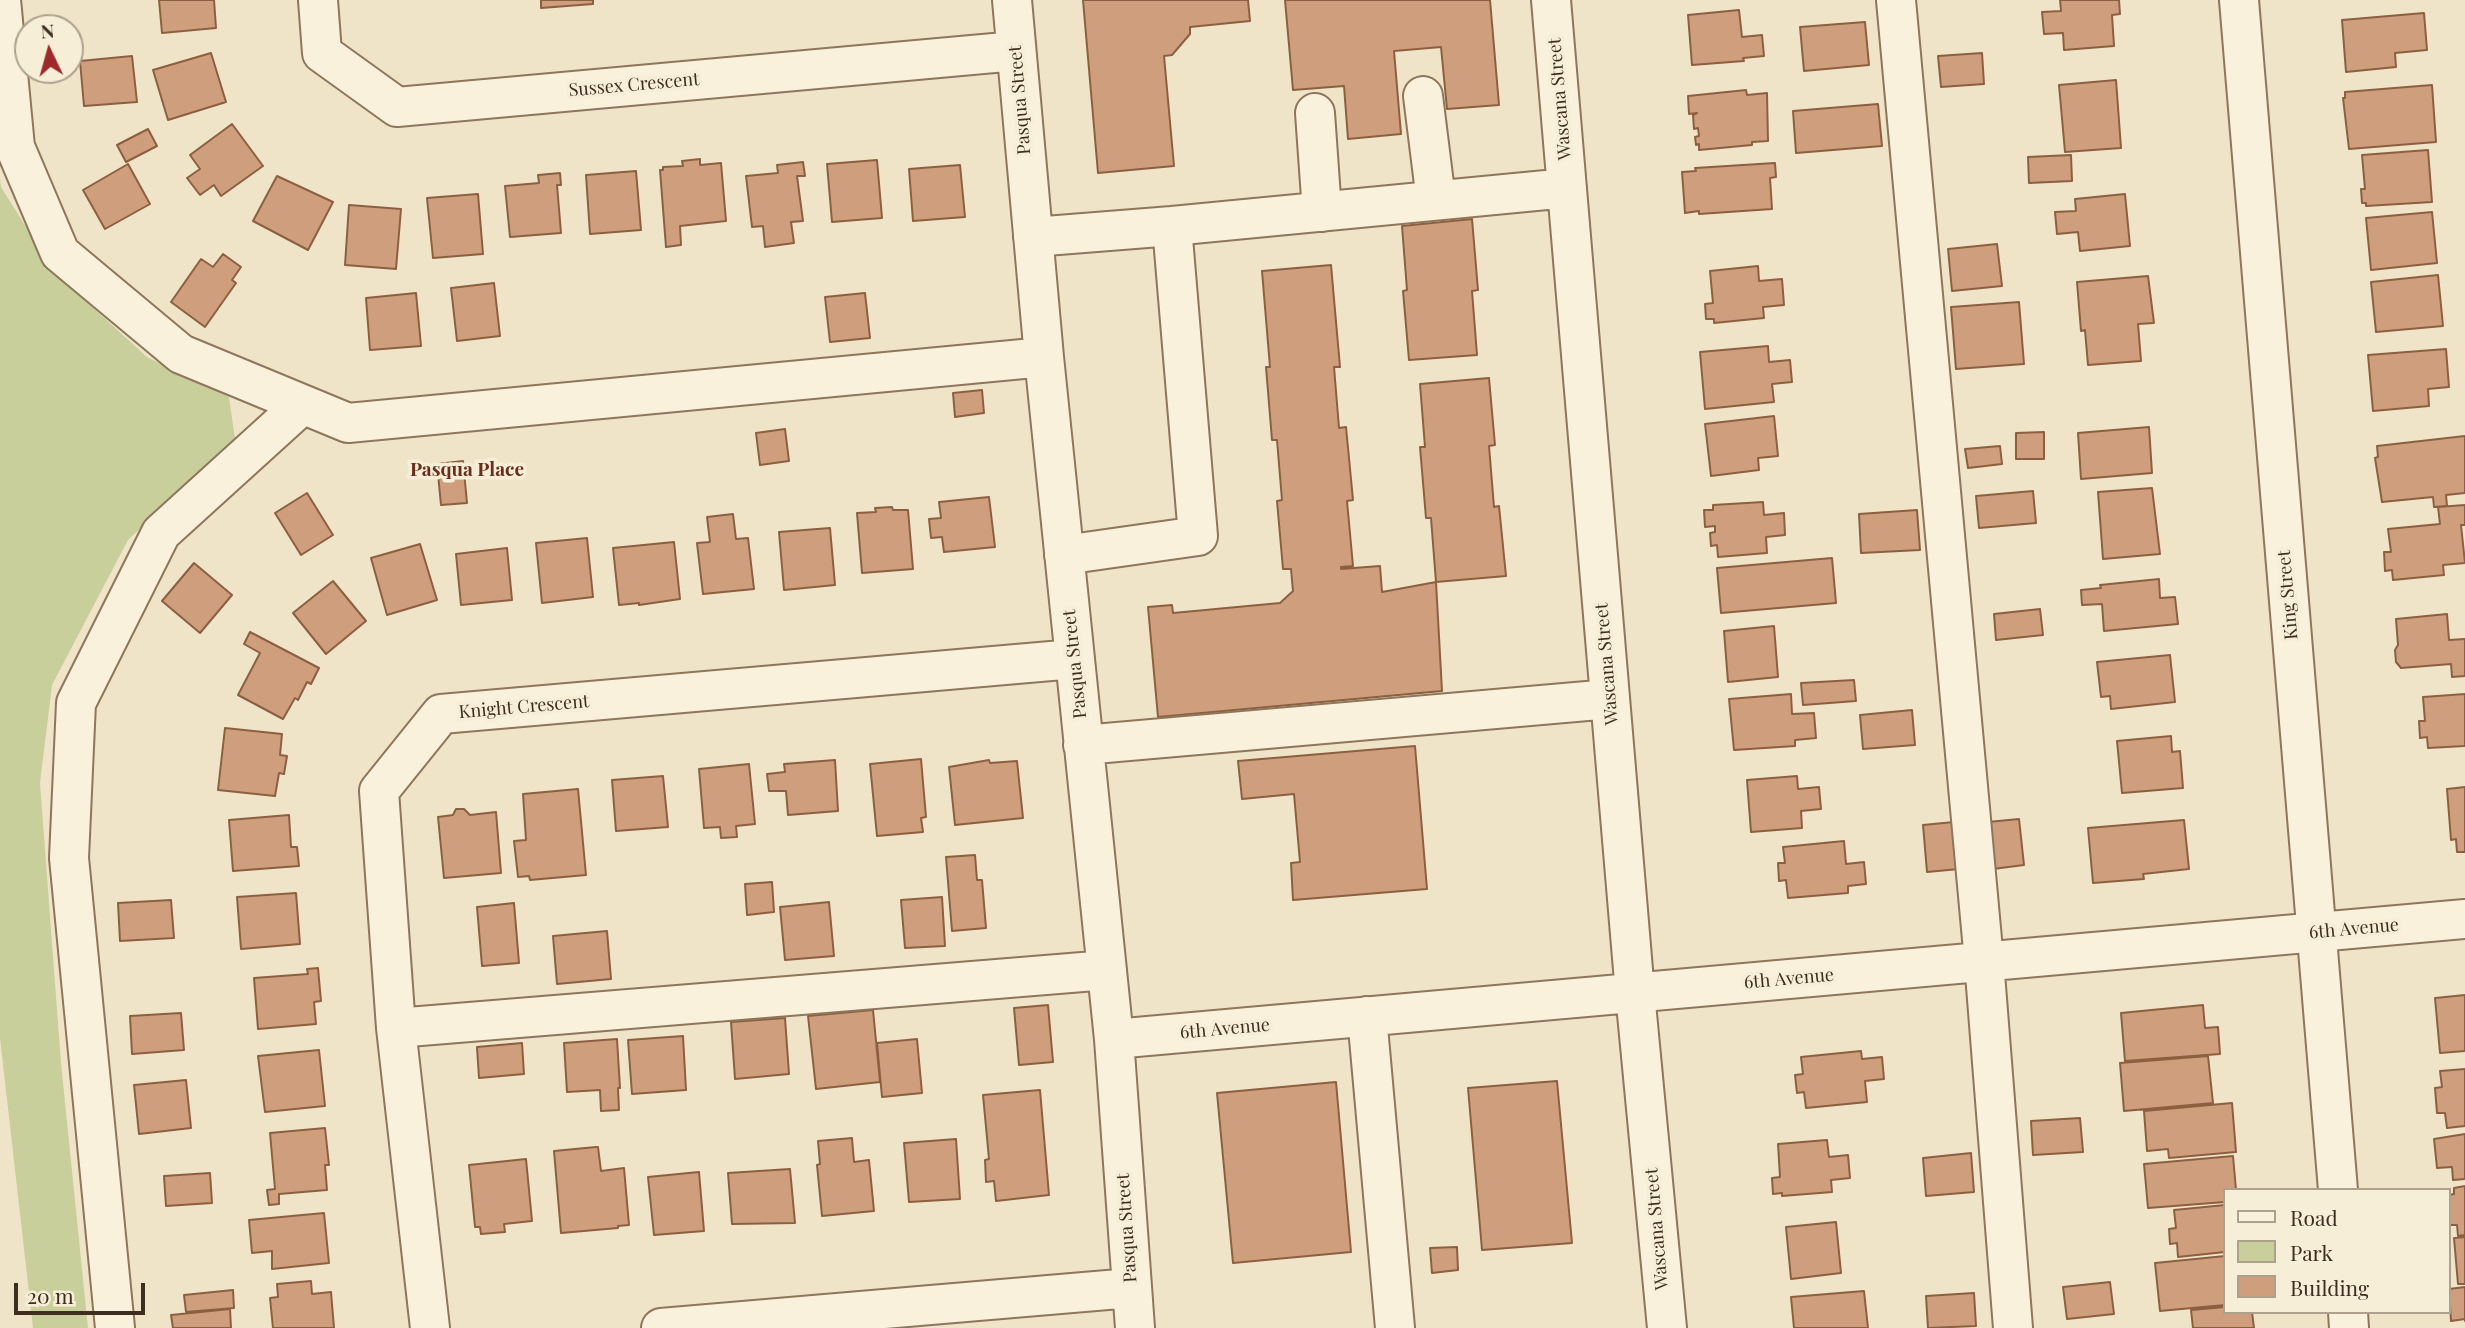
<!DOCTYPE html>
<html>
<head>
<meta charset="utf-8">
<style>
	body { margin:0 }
	#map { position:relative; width:2465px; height:1328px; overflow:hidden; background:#f0e4c8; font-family:"Playfair Display",serif }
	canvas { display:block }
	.legend { position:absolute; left:2223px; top:1188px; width:228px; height:126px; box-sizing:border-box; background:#f7eed8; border:2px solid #ada18e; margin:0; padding:9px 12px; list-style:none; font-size:21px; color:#3d2e20 }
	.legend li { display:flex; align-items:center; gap:14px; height:35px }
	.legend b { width:35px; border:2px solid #ada18e }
	.north { position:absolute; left:14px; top:14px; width:70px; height:70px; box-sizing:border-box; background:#f7eed8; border:2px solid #ada18e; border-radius:50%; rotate:355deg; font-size:19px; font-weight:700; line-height:28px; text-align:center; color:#3d2e20 }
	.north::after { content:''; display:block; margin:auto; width:24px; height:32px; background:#9e2a2b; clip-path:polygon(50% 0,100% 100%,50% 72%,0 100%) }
	.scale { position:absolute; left:14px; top:1283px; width:131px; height:32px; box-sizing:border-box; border:4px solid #3d2e20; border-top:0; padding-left:9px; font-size:21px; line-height:24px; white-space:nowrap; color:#3d2e20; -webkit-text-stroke:5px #f7eed8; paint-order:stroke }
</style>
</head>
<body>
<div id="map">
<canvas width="2465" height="1328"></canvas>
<ul class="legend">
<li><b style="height:9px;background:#faf1dc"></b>Road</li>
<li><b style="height:19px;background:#c9cf9b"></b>Park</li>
<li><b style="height:19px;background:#cf9f7d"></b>Building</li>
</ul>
<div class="north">N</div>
<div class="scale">20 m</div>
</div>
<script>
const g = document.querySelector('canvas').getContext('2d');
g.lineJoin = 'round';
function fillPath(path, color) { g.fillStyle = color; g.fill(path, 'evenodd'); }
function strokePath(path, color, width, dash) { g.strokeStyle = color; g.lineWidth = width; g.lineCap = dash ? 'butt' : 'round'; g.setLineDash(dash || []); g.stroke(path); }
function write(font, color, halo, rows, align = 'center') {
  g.font = font + ' "Playfair Display",serif'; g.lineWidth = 7; g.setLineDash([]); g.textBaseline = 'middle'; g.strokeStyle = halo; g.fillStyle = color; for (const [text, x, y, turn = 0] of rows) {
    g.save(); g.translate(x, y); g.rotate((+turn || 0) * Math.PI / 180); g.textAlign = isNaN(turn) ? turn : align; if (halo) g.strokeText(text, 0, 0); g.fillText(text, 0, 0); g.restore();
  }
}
fillPath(new Path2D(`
	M0,179L1,187L55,273L147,357L229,397L235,439L128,540L52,685L40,783L61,1063L88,1328H33L0,1038Z`), '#c9cf9b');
const building = new Path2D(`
	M159,0H214L216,28L162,33Z
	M541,0H593V4L541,8Z
	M1083,0H1248L1250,21L1190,27V34L1172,55L1164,56L1174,166L1098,173Z
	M1285,0H1490L1499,105L1447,109L1441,47L1394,51L1401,134L1348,139L1344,86L1293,90Z
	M2060,0H2119L2120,14L2112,15L2114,46L2064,50L2063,33L2044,34L2042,12L2061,11Z
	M1739,10L1742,37L1762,35L1764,56L1743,58L1744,61L1692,65L1688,15Z
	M2424,13L2427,50L2395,53L2396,67L2346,72L2342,20Z
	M1865,22L1869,65L1804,71L1800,27Z
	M211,53L226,102L168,120L153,70Z
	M1982,53L1984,84L1941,87L1938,56Z
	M132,56L137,102L84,106L80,61Z
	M2116,80L2121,148L2065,152L2059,85Z
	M2432,85L2436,142L2349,149L2343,98H2345V92Z
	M1746,90L1747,95L1767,93L1768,141L1752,142V145L1699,150V144L1696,145L1695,137L1699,136L1698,128L1694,129L1693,115L1697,113L1689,114L1688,96Z
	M1878,104L1882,146L1796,153L1793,111Z
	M232,124L263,166L221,196L214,185L200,195L187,178L200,169L190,155Z
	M148,129L157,146L126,162L117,145Z
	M2428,150L2432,202L2366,206V203H2362L2361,189H2365L2362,155Z
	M2071,155L2072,181L2029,183L2028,157Z
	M700,159V165L721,163L726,221L680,226L681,245L666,247L660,170H663V167L683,166L682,161Z
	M877,160L882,218L832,222L827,164Z
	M803,162L805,176H797L803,221L791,222L794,243L765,247L763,226L752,227L746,176L778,173L777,165Z
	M1775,163L1776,177L1770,178L1772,209L1699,214V211L1685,213L1682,172L1696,171L1695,168Z
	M128,164L150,204L105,229L83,190Z
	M960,165L965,217L913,221L909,169Z
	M636,171L641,230L590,234L586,175Z
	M560,173L561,185H557L561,233L510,237L505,186L539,183L538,175Z
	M277,176L333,202L308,250L253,221Z
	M478,194L483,254L433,258L427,198Z
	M2125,194L2130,246L2080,251L2078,232L2057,234L2055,212L2076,211L2075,199Z
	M349,205L401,209L396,269L345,265Z
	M2432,212L2437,263L2371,270L2366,218Z
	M1472,219L1478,290L1472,291L1477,355L1409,360L1403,291L1407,290L1402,226Z
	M1997,244L2002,286L1952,291L1948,249Z
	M223,254L241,267L232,280L236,283L205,327L171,302L201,259L213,267Z
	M1331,265L1340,367H1334L1339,428L1346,427L1353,500L1347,501L1353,566L1341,567V569L1380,566L1382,592L1436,582L1442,691L1158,717L1148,607L1172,605L1173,613L1280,603L1293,591L1291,569H1283L1277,501L1282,500L1277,440H1272L1266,367H1270L1262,271Z
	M1758,266L1759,281L1782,279L1784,305L1763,307L1764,318L1714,323V319H1706L1705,304L1713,303L1710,271Z
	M2438,275L2443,326L2376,332L2371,282Z
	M2148,276L2154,323L2138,324L2141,361L2088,365L2085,330L2081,331L2077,282Z
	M494,283L500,336L457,341L451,288Z
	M416,293L421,346L370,350L366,298Z
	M865,293L870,338L830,342L825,297Z
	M2019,302L2024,364L1956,369L1951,307Z
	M1768,346L1769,362L1790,360L1792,382L1772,384L1774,402L1705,409L1700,352Z
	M2446,349L2449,387L2428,389L2429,406L2373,411L2368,355Z
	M1489,378L1495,445L1489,446L1494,507L1499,506L1506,576L1436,582L1431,518H1426L1420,447H1425L1420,384Z
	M982,390L984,413L955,417L953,393Z
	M1774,416L1778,456L1758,458L1759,470L1711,476L1705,424Z
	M2149,427L2152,473L2081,479L2078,433Z
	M785,429L789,461L760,465L756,433Z
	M2044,432V459H2016V433Z
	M2465,436V493L2446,495L2447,506L2434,507L2433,497L2382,502L2375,458L2378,457L2377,446Z
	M2000,446L2002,464L1968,468L1965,449Z
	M463,461L467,503L441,505L437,464Z
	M2152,488L2160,554L2103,559L2098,492Z
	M2033,491L2036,523L1979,528L1976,496Z
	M307,493L333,535L301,555L275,513Z
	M989,497L995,547L944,552L942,537L931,538L929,519L941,518L939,502Z
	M1763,502L1764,515L1784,513L1785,535L1766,537L1767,553L1718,557L1717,545L1711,546L1710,533L1715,532V526L1705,527L1704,510H1713V505Z
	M2465,505V525H2461L2465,563L2443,565L2444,575L2393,580L2392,570L2385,571L2384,552H2391L2388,529L2440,524L2438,507Z
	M892,507L893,510H908L913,569L862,573L857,513L876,512L875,508Z
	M1917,510L1920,550L1861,553L1859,514Z
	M733,514L736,539L748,538L754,589L703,594L697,543L710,542L707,517Z
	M830,528L835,585L784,590L779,532Z
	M587,538L593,597L542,603L536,543Z
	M674,542L680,599L639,605V603L619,605L613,548Z
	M420,544L437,600L387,615L371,558Z
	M507,548L512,600L461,605L456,554Z
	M1832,558L1836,603L1721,613L1717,568Z
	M194,563L232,595L200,633L162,601Z
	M2159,579L2160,598L2175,597L2178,624L2104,631L2102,604L2082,605L2081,590L2101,588L2100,585Z
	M333,581L366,621L326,654L293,613Z
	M2040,609L2043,635L1996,640L1994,614Z
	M2447,614L2449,640L2465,639V676L2452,677L2451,664L2401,668L2396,662L2395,650L2398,645L2396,619Z
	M1774,626L1778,677L1728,682L1724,631Z
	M250,632L319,668L311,684L307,682L298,700L295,698L283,719L238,695L260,653L244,644Z
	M2170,655L2175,702L2111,709L2110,696L2101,697L2097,662Z
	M1854,680L1856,701L1803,705L1801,683Z
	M1791,694L1792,714L1814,713L1816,738L1795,740V746L1734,750L1729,699Z
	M2465,694V746L2428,748L2427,737L2420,738L2419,721H2425L2423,697Z
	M1912,710L1915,745L1863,749L1860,715Z
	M225,728L282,734L280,755L287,756L284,774L279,773L275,796L218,790Z
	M2171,736L2172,752L2180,751L2183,788L2122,793L2117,741Z
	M1415,746L1427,889L1293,900L1291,863L1300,862L1294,794L1242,799L1238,761Z
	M921,759L926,817L921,818L923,832L877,836L870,764Z
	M835,760L838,811L788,815L786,791H769L767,774L785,772L784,764Z
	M989,760L990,763L1017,761L1023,818L955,825L949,767Z
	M749,764L755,824L736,826L737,837L721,838L720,827L704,828L699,769Z
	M663,776L668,827L616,831L612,780Z
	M1797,776L1798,789L1819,787L1821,809L1801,811L1802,828L1751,832L1747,780Z
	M2465,787V852H2457L2456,839L2451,840L2447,789Z
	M578,789L586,875L530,880L529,876L518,877L514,841L526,840L523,794Z
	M456,809H464L470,815L496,812L501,873L444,878L438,817L453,815Z
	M289,815L291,847H297L299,866L233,871L229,820Z
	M2019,819L2024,865L1993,869L1988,822Z
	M2184,820L2189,869L2143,874L2144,879L2093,883L2088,828Z
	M1954,822L1959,869L1927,872L1923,825Z
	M1844,841L1846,864L1864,862L1866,884L1848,886V893L1788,898L1786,880L1779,881L1778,863H1785L1783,847Z
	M975,855L977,880H982L986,928L952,931L946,857Z
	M772,882L774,912L747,915L745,884Z
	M296,893L300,944L241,949L237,897Z
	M942,897L945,946L905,948L901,900Z
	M171,900L174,938L120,941L118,903Z
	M829,902L834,956L785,960L780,907Z
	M514,903L519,963L482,966L477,907Z
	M607,931L611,979L557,984L553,936Z
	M318,968L321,1001L314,1002L316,1024L258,1029L254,978L308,974L307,969Z
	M2465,995V1051L2440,1053L2435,998Z
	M1048,1005L1053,1062L1019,1065L1014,1008Z
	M2203,1005L2205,1028L2218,1027L2220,1054L2125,1061L2121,1013Z
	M873,1010L880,1082L816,1089L808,1016Z
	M181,1013L184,1050L132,1054L130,1016Z
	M785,1018L789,1074L735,1079L731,1022Z
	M683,1036L686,1090L632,1094L628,1040Z
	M617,1039L620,1088H618L619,1110L601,1111L600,1090L567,1092L564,1043Z
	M917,1039L922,1093L882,1097L877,1043Z
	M522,1043L524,1074L479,1078L477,1047Z
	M319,1050L325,1106L265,1112L258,1056Z
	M1861,1051L1862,1059L1882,1057L1884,1079L1865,1081L1867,1102L1806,1108L1804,1092L1797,1093L1795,1075L1803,1074L1801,1057Z
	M2208,1056L2213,1103L2124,1111L2120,1063Z
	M2465,1069V1126L2447,1128L2445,1113H2437L2435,1088L2442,1087L2440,1071Z
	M186,1080L191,1128L139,1134L134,1085Z
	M1557,1081L1572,1243L1482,1250L1468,1088Z
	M1336,1082L1351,1252L1233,1263L1217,1093Z
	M1040,1090L1049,1195L996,1201L994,1181L986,1182L985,1160L989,1159L983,1095Z
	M2232,1103L2236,1152L2169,1158L2168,1149L2147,1151L2144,1111Z
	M2080,1118L2083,1152L2033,1155L2031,1121Z
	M325,1128L329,1165H325L327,1190L279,1194V1204L269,1205L267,1190L275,1189L270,1133Z
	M2465,1134V1179L2453,1180L2452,1167L2437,1168L2434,1139Z
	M852,1138L854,1162L869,1160L874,1211L822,1216L817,1165L820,1164L818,1141Z
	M956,1139L960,1199L909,1202L904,1143Z
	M1827,1140L1829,1157L1848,1155L1850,1178L1831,1180L1832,1192L1782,1196V1193L1773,1194L1772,1178L1780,1177L1778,1144Z
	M596,1147H598L601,1171L624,1168L629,1225L618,1226V1228L561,1233L554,1151Z
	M1971,1153L1974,1192L1926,1196L1923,1158Z
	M2233,1156L2236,1190H2225V1202L2148,1208L2144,1164Z
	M526,1159L532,1221L504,1224L505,1232L481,1234L480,1227H475L469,1165Z
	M790,1169L795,1223L732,1224L728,1173Z
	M699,1172L704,1231L654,1235L648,1177Z
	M210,1173L212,1203L166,1206L164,1176Z
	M2465,1186V1235L2458,1236L2457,1225H2449V1195L2454,1194V1188Z
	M2225,1205V1252L2178,1257L2177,1243L2170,1244L2169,1229L2176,1228L2174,1210Z
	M324,1213L329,1263L272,1269V1251L252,1253L249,1220Z
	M1836,1222L1841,1273L1791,1279L1786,1227Z
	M2465,1237V1284H2458L2454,1238Z
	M1457,1247L1458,1270L1432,1273L1430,1248Z
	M2225,1256V1305L2160,1311L2155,1263Z
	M311,1281L312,1294L331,1292L334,1328H273L270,1298L278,1297L277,1284Z
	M2110,1282L2114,1314L2067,1319L2063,1287Z
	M2465,1287V1321V1319L2451,1321L2449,1289Z
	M233,1290L234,1308L186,1312L184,1295Z
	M1864,1291L1868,1328H1794L1791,1297Z
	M1974,1293L1976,1326L1928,1328L1926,1296Z
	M2225,1307V1312H2252L2254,1328H2193L2191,1310Z
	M230,1309L231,1328H173L171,1315Z`);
fillPath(building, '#cf9f7d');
strokePath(building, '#8d5f41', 2);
const minor = new Path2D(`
	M1,0L15,147L60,253L181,354L348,423L1044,357
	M318,0L322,53L397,107L1016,51
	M1012,0L1044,357L1114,1039L1135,1328
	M1551,0L1635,993L1667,1328
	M1896,0L1984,961L2013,1328
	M2239,0L2338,1190
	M1423,96L1436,200
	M1315,113L1322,212
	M1033,237L1172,226L1567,188
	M1064,555L1198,536L1172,226
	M1083,745L1610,699
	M1367,1016L1395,1328
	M396,1028L1107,970
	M1114,1039L2465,919
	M2348,1312L2349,1328
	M115,1328L69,858L76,703L161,533L302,405
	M430,1328L396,1028L379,791L441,714L1074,659
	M661,1328L1131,1288`);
strokePath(minor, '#8d765c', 42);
strokePath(minor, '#faf1dc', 38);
write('18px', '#3d2e20', '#f7eed8', [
	["Sussex Crescent",634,85,-5],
	["Wascana Street",1560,99,-95],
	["Pasqua Street",1020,100,-95],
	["King Street",2288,595,-95],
	["Pasqua Street",1075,664,-96],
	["Wascana Street",1607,664,-95],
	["Knight Crescent",524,707,-5],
	["6th Avenue",2354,929,-5],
	["6th Avenue",1789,979,-5],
	["6th Avenue",1225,1029,-5],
	["Pasqua Street",1127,1228,-94],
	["Wascana Street",1657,1229,-95]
]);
write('bold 19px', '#6b2e1e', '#f7eed8', [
	["Pasqua Place",467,470]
]);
</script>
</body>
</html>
